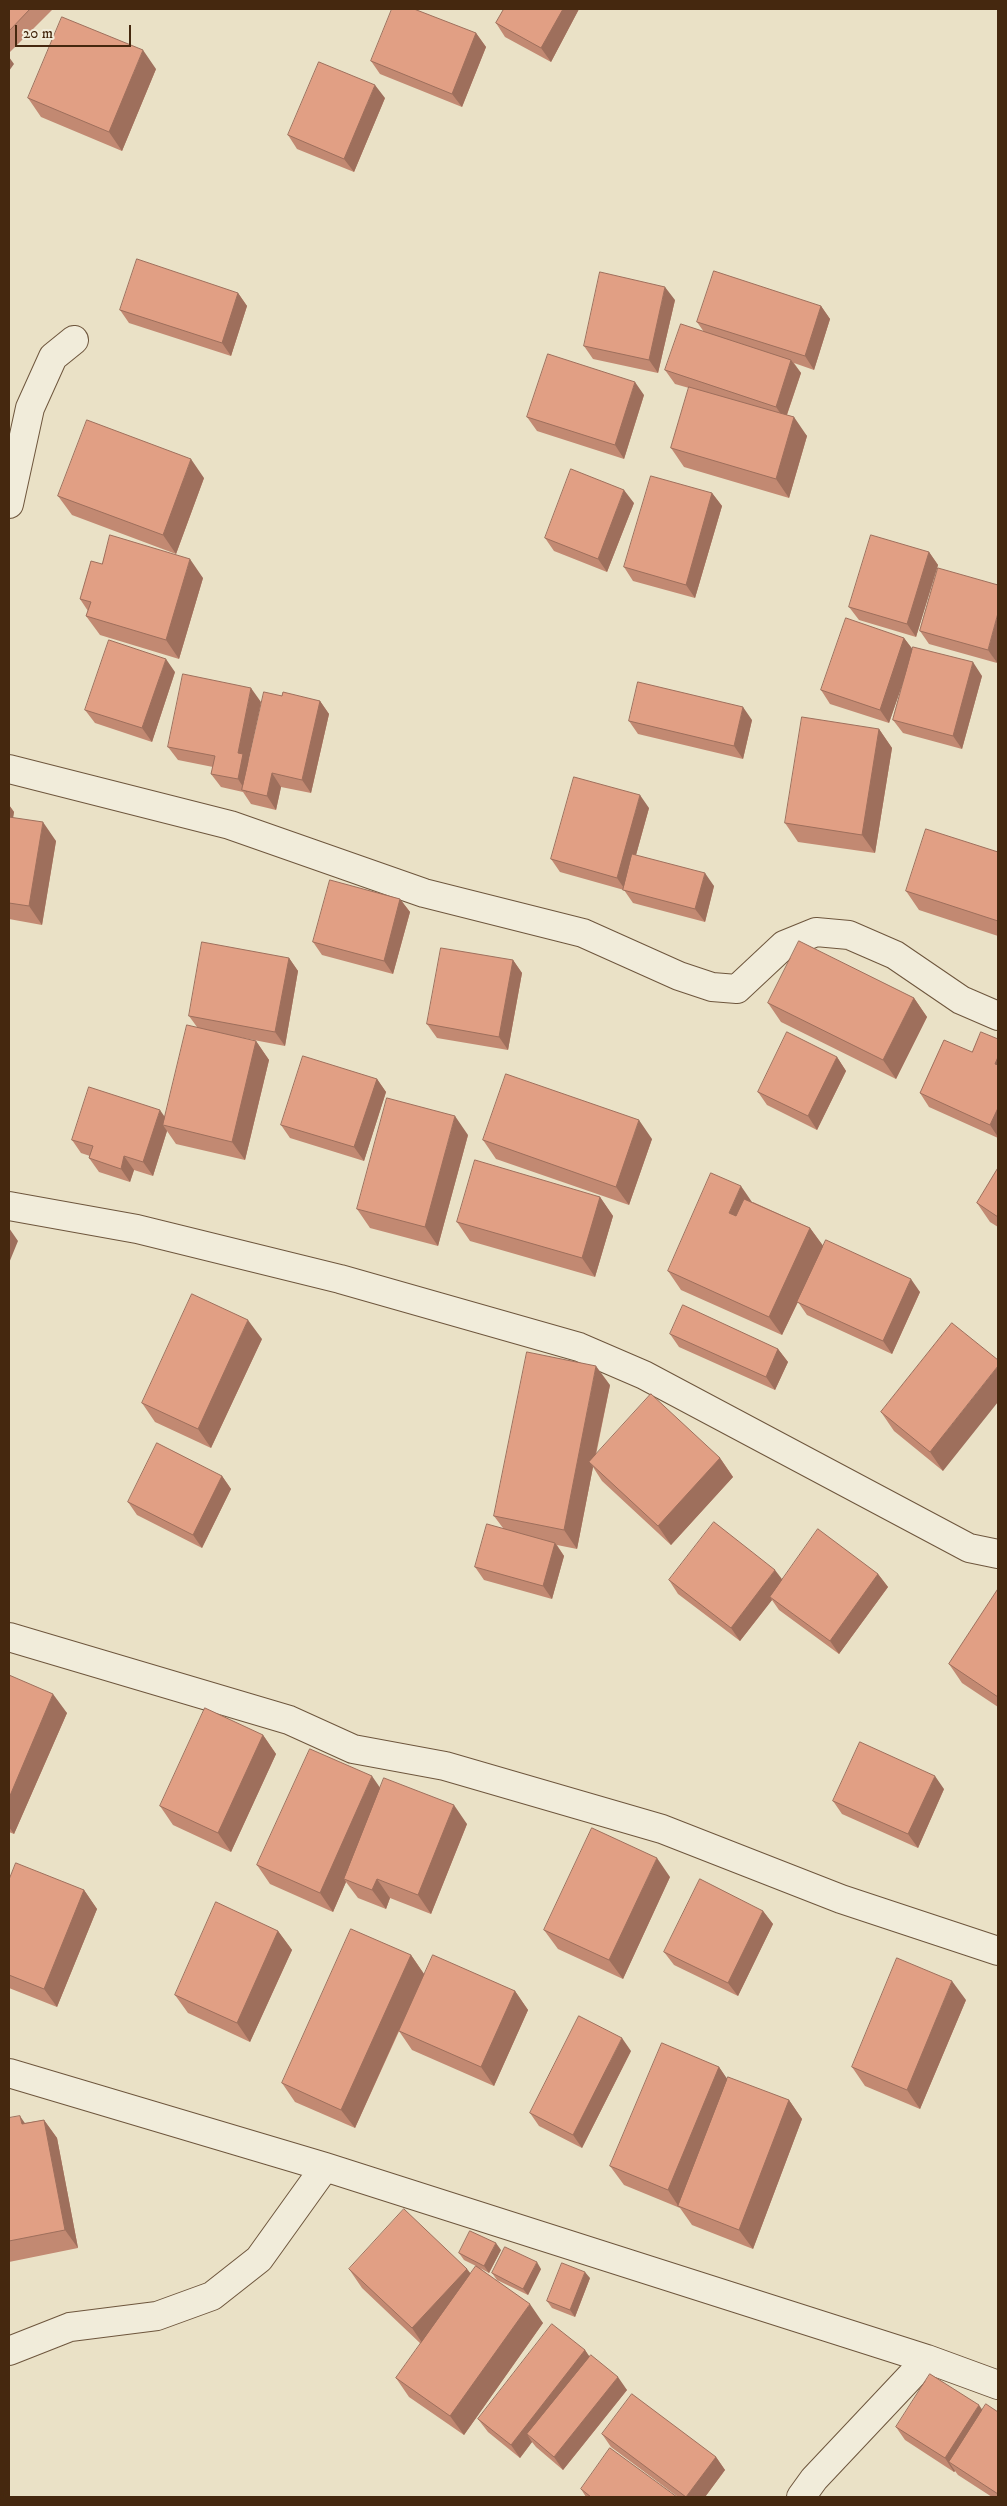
<!DOCTYPE html>
<html>
<head>
<meta charset="utf-8">
<style>
	body { margin:0 }
	#map { position:relative; width:1007px; height:2506px; overflow:hidden; background:#eae1c6; font-family:"IM FELL DW Pica",serif }
	canvas { display:block }
	.frame { position:absolute; inset:0; border:10px solid #45280f; pointer-events:none }
	.scale { position:absolute; left:15px; top:25px; width:116px; height:22px; box-sizing:border-box; border:2px solid #45280f; border-top:0; padding-left:6px; font-size:15px; line-height:18px; white-space:nowrap; color:#45280f; -webkit-text-stroke:4px #f1ecda; paint-order:stroke }
</style>
</head>
<body>
<div id="map">
<canvas width="1007" height="2506"></canvas>
<div class="frame"></div>
<div class="scale">20 m</div>
</div>
<script>
const g = document.querySelector('canvas').getContext('2d');
g.lineJoin = 'round';
function strokePath(path, color, width, dash) { g.strokeStyle = color; g.lineWidth = width; g.lineCap = dash ? 'butt' : 'round'; g.setLineDash(dash || []); g.stroke(path); }
function fillPath(path, color) { g.fillStyle = color; g.fill(path, 'evenodd'); }
const minor = new Path2D(`
	M9,504L30,408L53,357L74,340
	M9,769L230,825L424,893L583,933L679,976L712,987L737,989L784,945L816,932L849,935L895,955L961,1000L998,1016
	M9,1206L137,1229L340,1279L579,1347L644,1375L969,1548L998,1554
	M9,1637L289,1720L353,1749L445,1766L662,1829L841,1899L998,1951
	M9,2073L325,2167L927,2359L814,2479L801,2497
	M9,2351L70,2327L157,2316L212,2296L259,2259L325,2167
	M927,2359L998,2385`);
strokePath(minor, '#6e563d', 30);
strokePath(minor, '#f1ecda', 28);
fillPath(new Path2D(`
	M9,9H53L10,52H9Z
	M504,9H579L551,62L505,37L496,23Z
	M476,33L486,47L462,107L380,74L371,61Z
	M156,69L122,151L41,117L28,98Z
	M385,98L354,172L297,149L288,135Z
	M238,293L247,306L231,356L129,323L120,310Z
	M675,300L658,373L593,359L584,346Z
	M821,306L830,319L814,370L794,363L801,373L787,415L807,436L789,498L684,467L671,448L689,388L675,384L665,370L704,332L697,322Z
	M644,395L624,459L537,431L527,417Z
	M204,478L176,554L72,515L58,496Z
	M712,493L722,506L695,598L633,581L624,567Z
	M634,503L607,572L554,551L545,538Z
	M929,552L938,565L916,637L859,620L849,607Z
	M102,564L203,578L179,659L100,635L86,616L88,611L80,599Z
	M938,568L997,663L929,644L920,631Z
	M904,638L913,650L982,676L962,749L903,733L893,720L907,670L889,723L830,704L821,690Z
	M175,672L152,742L95,723L85,710Z
	M282,696L320,701L329,714L311,793L281,787L276,810L251,804L243,792L221,787L211,774L213,767L178,760L168,747L261,702L248,762Z
	M752,720L743,759L638,734L629,721Z
	M879,729L892,748L875,853L798,842L785,823Z
	M9,805L14,812L13,818L56,841L42,925L9,919Z
	M649,808L636,855L714,886L705,922L633,903L624,890L560,872L551,859Z
	M998,852V936L919,910L906,891Z
	M400,899L410,912L393,974L322,955L313,942Z
	M289,958L298,971L285,1046L233,1036L256,1041L269,1060L245,1160L176,1144L167,1131L153,1176L134,1170L130,1182L99,1172L89,1158L90,1156L81,1153L72,1140L165,1116L197,1027L189,1016Z
	M513,960L522,973L508,1050L437,1038L427,1024Z
	M914,998L927,1017L896,1079L781,1022L768,1003Z
	M998,1039V1138L929,1107L920,1093L972,1052Z
	M837,1057L846,1071L817,1130L767,1105L758,1092Z
	M377,1079L386,1092L364,1161L290,1138L281,1125Z
	M468,1135L438,1246L370,1228L357,1209Z
	M652,1139L629,1205L496,1159L483,1140Z
	M998,1168V1227L990,1222L977,1203Z
	M600,1197L613,1216L595,1277L470,1241L457,1222Z
	M753,1202L810,1228L823,1246L920,1292L892,1354L807,1315L798,1302L782,1335L681,1290L668,1271Z
	M952,1323L943,1471L894,1431L881,1412Z
	M670,1334L778,1349L788,1362L775,1390L679,1347Z
	M262,1339L211,1448L155,1422L142,1403Z
	M610,1385L596,1455L720,1458L733,1477L671,1545L602,1481L593,1467L577,1549L557,1545L564,1556L552,1599L484,1580L475,1567L503,1528L494,1516Z
	M222,1476L231,1489L202,1548L137,1515L128,1502Z
	M878,1574L888,1587L839,1654L779,1610L772,1600L740,1641L678,1594L669,1580H782Z
	M998,1589V1707L962,1683L949,1664Z
	M9,1675L67,1713L14,1834L9,1832Z
	M263,1735L276,1754L231,1852L173,1825L160,1806Z
	M380,1788L467,1824L431,1914L390,1898L386,1909L358,1898L346,1882L333,1912L270,1884L257,1865Z
	M944,1789L918,1848L842,1814L833,1801Z
	M670,1877L623,1979L558,1949L544,1930Z
	M9,1880L84,1890L97,1909L57,2007L9,1988Z
	M763,1911L773,1924L738,1996L674,1965L664,1952Z
	M278,1931L292,1950L250,2042L188,2013L175,1995Z
	M411,1955L424,1974L515,1991L528,2010L494,2086L412,2050L399,2031L416,1994L355,2128L295,2102L282,2083Z
	M966,2000L920,2109L865,2086L852,2067Z
	M631,2051L582,2148L539,2126L530,2113Z
	M719,2067L727,2079L789,2100L802,2119L753,2249L692,2225L680,2208L624,2185L610,2166Z
	M9,2118L25,2123L44,2120L57,2138L78,2248L9,2262Z
	M501,2250L489,2273L480,2268L543,2323L464,2435L409,2397L396,2378L421,2344L362,2288L349,2269H467L471,2274L476,2266L464,2260L459,2253Z
	M541,2269L528,2295L497,2280L492,2273Z
	M590,2278L575,2317L552,2308L547,2301Z
	M585,2350L589,2357L627,2390L563,2470L536,2447L532,2442L520,2458L488,2432L478,2419Z
	M982,2410L998,2412V2497H992L958,2475L955,2471L954,2472L905,2440L896,2427Z
	M602,2434L716,2457L725,2470L705,2497H678L611,2447Z
	M581,2489L677,2497H586Z`), '#c28972');
fillPath(new Path2D(`
	M563,9H579L551,62L541,48Z
	M476,33L486,47L462,107L452,94Z
	M143,50L156,69L122,151L109,132Z
	M9,57L14,64L9,71Z
	M375,85L385,98L354,172L344,159Z
	M665,287L675,300L658,373L649,360Z
	M238,293L247,306L231,356L222,343Z
	M821,306L830,319L814,370L805,356Z
	M791,360L801,373L785,420L776,407Z
	M635,382L644,395L624,459L615,445Z
	M794,417L807,436L789,498L776,479Z
	M191,459L204,478L176,554L163,535Z
	M624,490L634,503L607,572L598,559Z
	M712,493L722,506L695,598L686,585Z
	M929,552L938,565L916,637L907,624Z
	M190,559L203,578L179,659L166,640Z
	M998,613V658L997,663L988,650Z
	M904,638L914,651L889,723L880,710Z
	M166,659L175,672L152,742L142,728Z
	M973,662L982,676L962,749L953,736Z
	M251,688L261,702L248,762L252,767L247,793L238,779V753Z
	M320,701L329,714L311,793L302,780Z
	M743,707L752,720L743,759L734,746Z
	M879,729L892,748L875,853L862,835Z
	M272,773L281,787L276,810L267,796Z
	M640,795L649,808L626,891L617,878Z
	M9,805L14,812L10,834L9,831Z
	M43,822L56,841L42,925L29,906Z
	M705,873L714,886L705,922L695,909Z
	M400,899L410,912L393,974L384,961Z
	M289,958L298,971L285,1046L275,1032Z
	M513,960L522,973L508,1050L499,1037Z
	M914,998L927,1017L896,1079L883,1060Z
	M256,1041L269,1060L245,1160L232,1142Z
	M837,1057L846,1071L817,1130L808,1116Z
	M998,1057V1068L995,1064Z
	M377,1079L386,1092L364,1161L354,1147Z
	M998,1108V1137L990,1125Z
	M160,1110L169,1123L163,1125L167,1131L153,1176L143,1162Z
	M455,1116L468,1135L438,1246L425,1227Z
	M639,1120L652,1139L629,1205L616,1187Z
	M124,1156L134,1170L130,1182L121,1169Z
	M741,1186L754,1205L742,1232L729,1213Z
	M600,1197L613,1216L595,1277L582,1258Z
	M9,1228L18,1241L9,1263Z
	M810,1228L824,1247L782,1335L769,1317Z
	M911,1279L920,1292L892,1354L883,1341Z
	M248,1320L262,1339L211,1448L198,1429Z
	M778,1349L788,1362L775,1390L766,1377Z
	M596,1366L610,1385L593,1466L589,1462L593,1467L577,1549L564,1530Z
	M998,1366V1402L943,1471L930,1452Z
	M720,1458L733,1477L671,1545L658,1526Z
	M222,1476L231,1489L202,1548L193,1535Z
	M555,1543L564,1556L552,1599L543,1586Z
	M775,1570L785,1583L770,1597L772,1600L740,1641L731,1628Z
	M878,1574L888,1587L839,1654L830,1641Z
	M53,1694L67,1713L14,1834L9,1827V1798Z
	M263,1735L276,1754L231,1852L218,1833Z
	M372,1776L385,1795L344,1879L346,1882L333,1912L320,1893Z
	M935,1776L944,1789L918,1848L908,1834Z
	M454,1805L467,1824L431,1914L418,1895Z
	M657,1858L670,1877L623,1979L609,1960Z
	M377,1879L390,1898L386,1909L372,1890Z
	M84,1890L97,1909L57,2007L44,1989Z
	M763,1911L773,1924L738,1996L728,1983Z
	M278,1931L292,1950L250,2042L237,2023Z
	M411,1955L424,1974L355,2128L341,2110Z
	M952,1981L966,2000L920,2109L907,2090Z
	M515,1991L528,2010L494,2086L481,2067Z
	M622,2038L631,2051L582,2148L573,2135Z
	M719,2067L732,2086L679,2207L668,2190Z
	M789,2100L802,2119L753,2249L739,2230Z
	M20,2116L33,2135L22,2124Z
	M44,2120L57,2138L78,2248L65,2230Z
	M496,2243L501,2250L489,2273L484,2266Z
	M537,2262L541,2269L528,2295L523,2289Z
	M467,2269L481,2288L425,2347L412,2328Z
	M585,2272L590,2278L575,2317L570,2310Z
	M530,2304L543,2323L464,2435L450,2416Z
	M585,2350L594,2363L527,2434L532,2442L520,2458L511,2445Z
	M618,2377L627,2390L563,2470L554,2457Z
	M979,2405L988,2418L949,2462L955,2471L954,2472L945,2458Z
	M716,2457L725,2470L705,2497H686Z`), '#9e6f5c');
const building = new Path2D(`
	M9,9H30L9,31Z
	M392,9H414L476,33L452,94L371,61Z
	M504,9H563L541,48L496,23Z
	M62,17L143,50L109,132L28,98Z
	M319,62L375,85L344,159L288,135Z
	M137,259L238,293L222,343L120,310Z
	M714,271L821,306L805,356L697,322Z
	M600,272L665,287L649,360L584,346Z
	M681,324L791,360L776,407L665,370Z
	M548,354L635,382L615,445L527,417Z
	M689,387L794,417L776,479L671,448Z
	M87,420L191,459L163,535L58,496Z
	M571,469L624,490L598,559L545,538Z
	M651,476L712,493L686,585L624,567Z
	M110,535L190,559L166,640L86,616L91,602L80,599L91,561L102,564Z
	M871,535L929,552L907,624L849,607Z
	M938,568L998,585V613L988,650L920,631Z
	M846,618L904,638L880,710L821,690Z
	M109,640L166,659L142,728L85,710Z
	M913,647L973,662L953,736L893,720Z
	M183,674L251,688L238,753L243,754L238,779L211,774L215,756L168,747Z
	M638,682L743,707L734,746L629,721Z
	M264,692L282,696L283,692L320,701L302,780L272,773L267,796L242,790Z
	M802,717L879,729L862,835L785,823Z
	M574,777L640,795L617,878L551,859Z
	M9,817L43,822L29,906L9,903Z
	M926,829L998,852V921L906,891Z
	M632,854L705,873L695,909L623,890Z
	M330,880L400,899L384,961L313,942Z
	M799,941L914,998L883,1060L768,1003Z
	M202,942L289,958L275,1032L189,1016Z
	M441,948L513,960L499,1037L427,1024Z
	M187,1025L256,1041L232,1142L163,1125Z
	M787,1032L837,1057L808,1116L758,1092Z
	M981,1032L998,1039V1057L995,1064L998,1065V1108L990,1125L920,1093L944,1040L972,1052Z
	M303,1056L377,1079L354,1147L281,1125Z
	M506,1074L639,1120L616,1187L483,1140Z
	M89,1087L160,1110L143,1162L124,1156L121,1169L89,1158L93,1146L72,1140Z
	M387,1098L455,1116L425,1227L357,1209Z
	M475,1160L600,1197L582,1258L457,1222Z
	M998,1168V1217L977,1203Z
	M711,1173L741,1186L729,1213L736,1216L744,1199L810,1228L769,1317L668,1271Z
	M826,1240L911,1279L883,1341L797,1302Z
	M192,1294L248,1320L198,1429L142,1403Z
	M683,1305L778,1349L766,1377L670,1334Z
	M952,1323L998,1360V1366L930,1452L881,1412Z
	M527,1352L596,1366L564,1530L494,1516Z
	M651,1394L720,1458L658,1526L589,1462Z
	M157,1443L222,1476L193,1535L128,1502Z
	M714,1522L775,1570L731,1628L669,1580Z
	M487,1524L555,1543L543,1586L475,1567Z
	M818,1529L878,1574L830,1641L770,1597Z
	M998,1589V1697L949,1664Z
	M9,1675L53,1694L9,1798Z
	M205,1708L263,1735L218,1833L160,1806Z
	M860,1742L935,1776L908,1834L833,1801Z
	M310,1749L372,1776L320,1893L257,1865Z
	M384,1778L454,1805L418,1895L377,1879L372,1890L344,1879Z
	M592,1828L657,1858L609,1960L544,1930Z
	M16,1863L84,1890L44,1989L9,1975V1880Z
	M700,1879L763,1911L728,1983L664,1952Z
	M216,1902L278,1931L237,2023L175,1995Z
	M351,1929L411,1955L341,2110L282,2083Z
	M433,1955L515,1991L481,2067L399,2031Z
	M897,1958L952,1981L907,2090L852,2067Z
	M579,2016L622,2038L573,2135L530,2113Z
	M662,2043L719,2067L668,2190L610,2166Z
	M728,2077L789,2100L739,2230L678,2206Z
	M20,2116L22,2124L44,2120L65,2230L9,2241V2118Z
	M404,2209L467,2269L412,2328L349,2269Z
	M470,2231L496,2243L484,2266L459,2253Z
	M505,2247L537,2262L523,2289L492,2273Z
	M562,2263L585,2272L570,2310L547,2301Z
	M476,2266L530,2304L450,2416L396,2378Z
	M552,2324L585,2350L511,2445L478,2419Z
	M591,2355L618,2377L554,2457L527,2434Z
	M930,2374L979,2405L945,2458L896,2427Z
	M632,2394L716,2457L686,2497L602,2434Z
	M986,2404L998,2412V2494L949,2462Z
	M610,2448L677,2497H591L581,2489Z`);
fillPath(building, '#e19f84');
strokePath(building, '#9e6f5c', 1);
</script>
</body>
</html>
